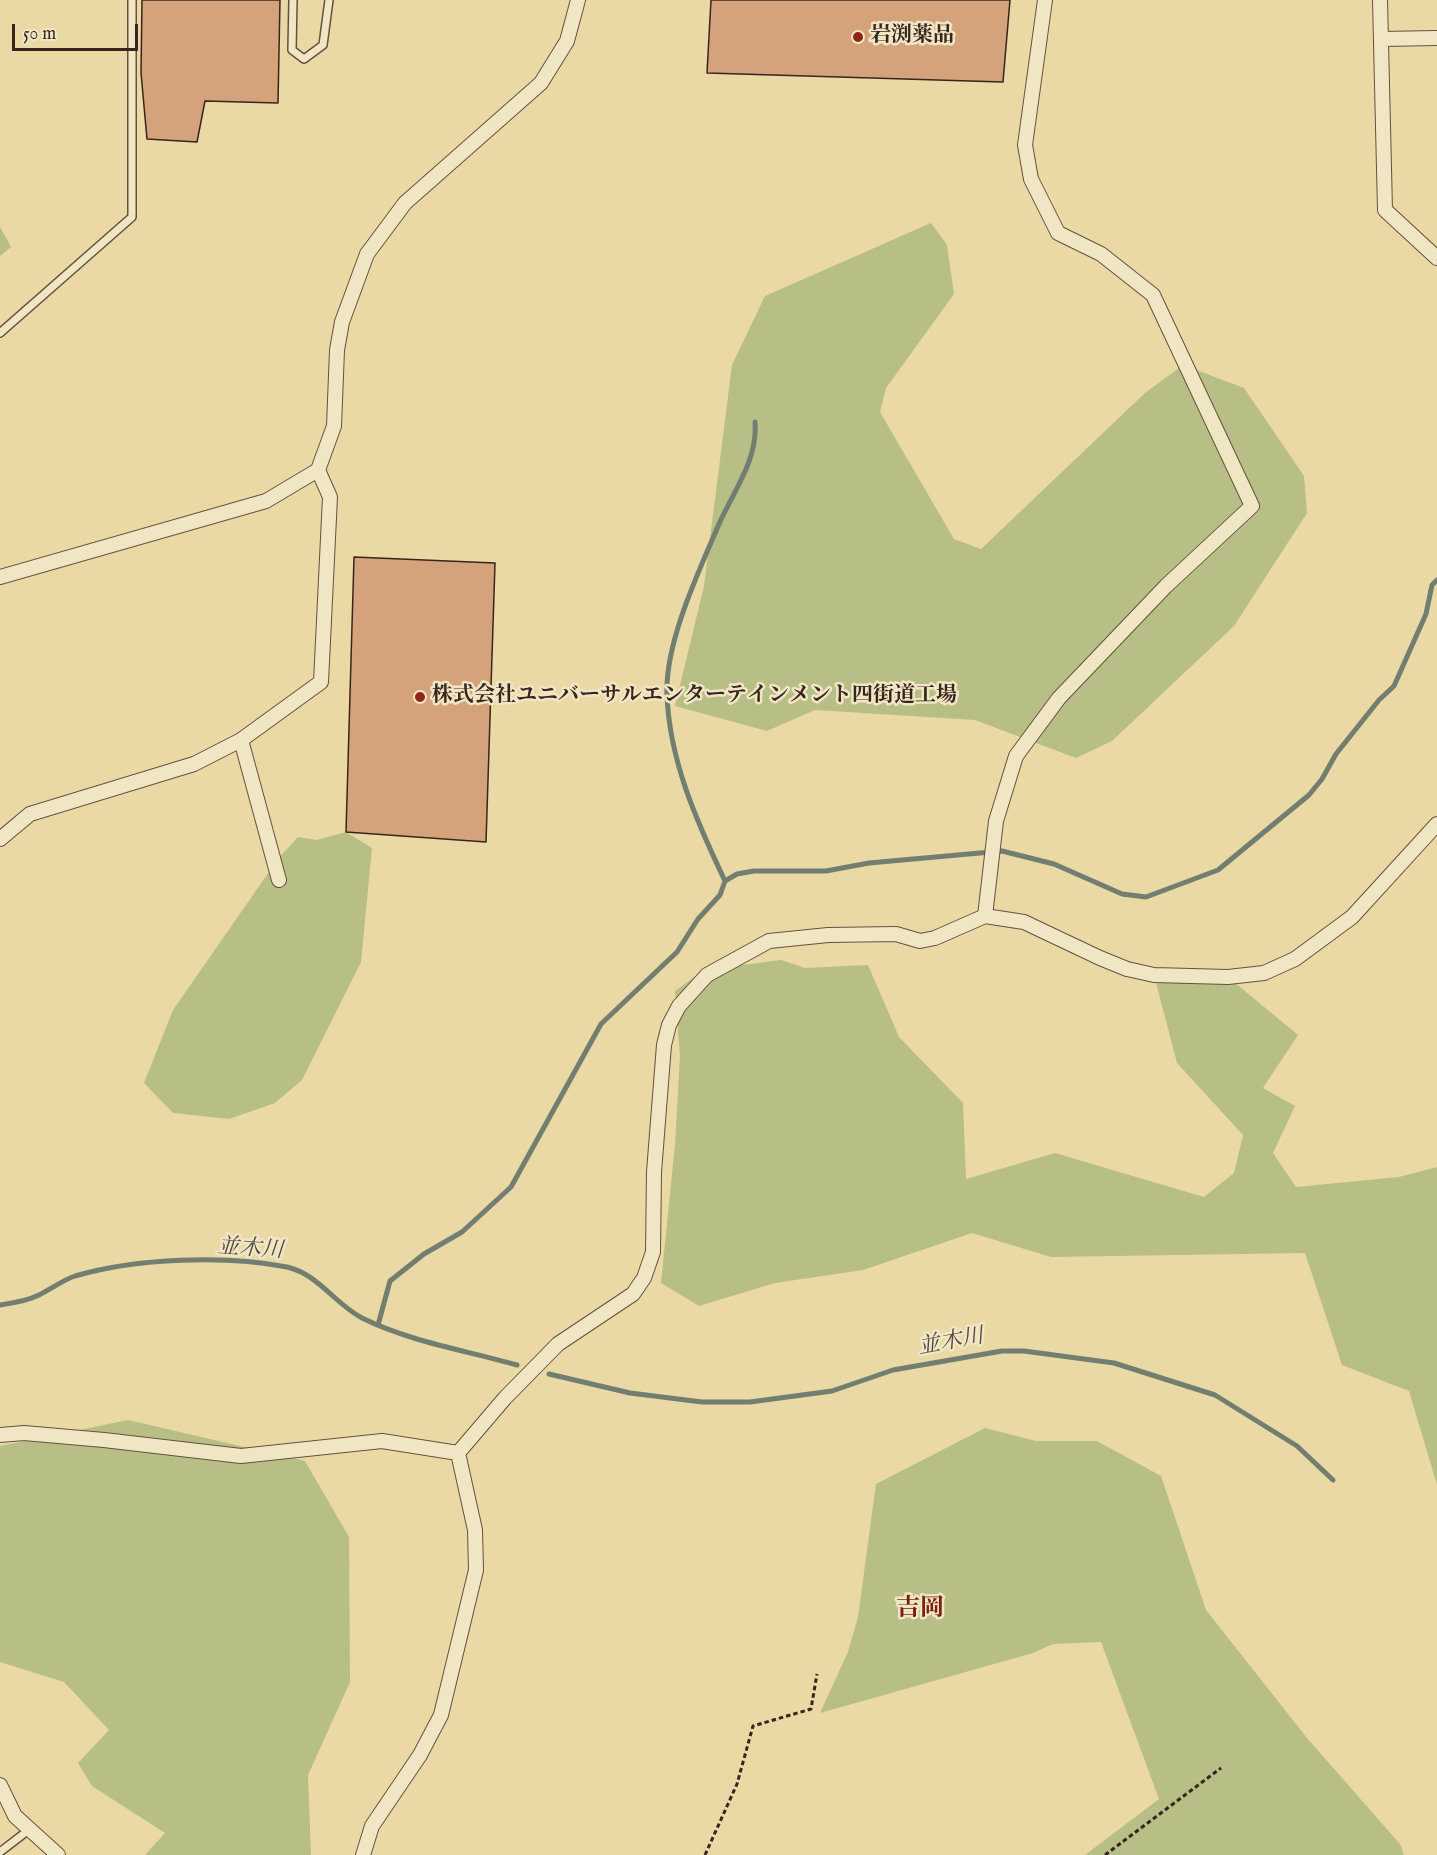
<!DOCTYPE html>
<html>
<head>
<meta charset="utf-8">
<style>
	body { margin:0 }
	#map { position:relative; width:1437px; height:1855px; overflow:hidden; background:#ead8a5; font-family:"IM FELL English",serif }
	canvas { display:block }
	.scale { position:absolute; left:12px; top:24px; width:126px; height:27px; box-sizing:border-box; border:3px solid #38251d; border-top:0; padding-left:8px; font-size:18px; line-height:21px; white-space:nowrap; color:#38251d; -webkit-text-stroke:4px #f1e6c4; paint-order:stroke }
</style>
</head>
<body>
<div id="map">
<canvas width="1437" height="1855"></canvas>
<div class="scale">50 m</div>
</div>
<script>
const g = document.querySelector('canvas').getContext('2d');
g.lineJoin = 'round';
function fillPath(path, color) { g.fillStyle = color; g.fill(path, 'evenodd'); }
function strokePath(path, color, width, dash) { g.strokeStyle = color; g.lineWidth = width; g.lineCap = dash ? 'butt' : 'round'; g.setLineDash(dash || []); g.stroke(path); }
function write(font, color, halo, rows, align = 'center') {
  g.font = font + ' "IM FELL English","Noto Serif JP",serif'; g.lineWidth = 5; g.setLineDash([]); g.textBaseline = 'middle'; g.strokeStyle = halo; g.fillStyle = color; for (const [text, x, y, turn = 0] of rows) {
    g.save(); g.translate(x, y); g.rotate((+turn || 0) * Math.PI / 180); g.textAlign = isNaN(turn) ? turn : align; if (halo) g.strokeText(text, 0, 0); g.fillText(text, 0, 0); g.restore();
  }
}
fillPath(new Path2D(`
	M931,223L947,245L954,294L886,388L880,412L954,539L981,549L1145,393L1183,365L1244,388L1304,476L1307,513L1234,626L1112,741L1076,758L975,720L815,710L767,731L675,706L704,586L732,365L765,296Z
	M0,227L11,247L0,256Z
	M346,832L372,848L361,962L302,1080L275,1103L229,1119L173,1113L144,1083L173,1010L278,859L298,837L317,840Z
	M781,960L805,968L868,965L899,1037L963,1103L966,1179L1055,1153L1204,1197L1234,1173L1243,1135L1177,1063L1154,975L1228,977L1298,1035L1263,1088L1295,1106L1273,1153L1296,1187L1399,1177L1437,1167V1485L1409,1391L1342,1365L1305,1253L1051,1257L972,1233L863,1270L775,1283L699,1306L661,1283L675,1145L680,1056L675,991L704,970Z
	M128,1420L305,1461L349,1537L350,1682L308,1775L311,1855H145L165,1833L92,1786L78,1763L109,1730L64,1682L0,1662V1446Z
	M985,1428L1036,1441H1097L1161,1476L1206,1610L1307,1738L1400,1844L1404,1855H1085L1159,1799L1101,1642L1053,1644L1033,1653L820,1713L848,1652L858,1617L876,1484Z`), '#b7bf86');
strokePath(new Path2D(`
	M725,881L737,874L754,871H826L869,863L1002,851L1054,864L1122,894L1146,897L1218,870L1309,795L1322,779L1336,754L1379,700L1394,686L1426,614L1432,585L1437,580
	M0,1305C14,1303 27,1301 39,1295C51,1289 63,1280 75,1276C137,1258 225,1255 287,1267C318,1274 335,1304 362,1318C411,1342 464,1350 517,1365
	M378,1325L390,1281L424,1254L462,1232L511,1187L601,1024L677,952L698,919L720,895L725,881C697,822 669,760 667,694C665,642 699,571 719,524C734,490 758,460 755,422
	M549,1374L630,1393L702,1402H750L832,1391L893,1370L1002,1351H1024L1114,1363L1215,1395L1297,1446L1333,1480`), '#727e6f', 5);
const building = new Path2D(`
	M142,0H280L278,103L205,101L197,142L147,139L141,73Z
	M711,0H1010L1003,82L707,73Z
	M354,557L495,563L486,842L346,832Z`);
fillPath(building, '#d5a37b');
strokePath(building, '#38251d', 1.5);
const lane = new Path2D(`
	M293,0L292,50L304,59L323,45L329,0
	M0,333L132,217V0
	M0,1852L30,1829`);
const street = new Path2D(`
	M1380,0L1385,210L1437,258
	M1381,39L1437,38
	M0,577L266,501L318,470L334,426L337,350L342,322L367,254L405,203L541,83L567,41L578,0
	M241,740L279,880
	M0,839L30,814L194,764L241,740L321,682L330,497L318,470
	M985,916L996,821L1016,756L1059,698L1166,586L1252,506L1153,295L1101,254L1058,233L1031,179L1025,145L1045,0
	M0,1435L24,1433L104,1440L241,1456L382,1441L458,1453
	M458,1453L505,1398L558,1344L633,1294L644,1278L653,1252L654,1172L664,1045L669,1025L679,1006L707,975L769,941L828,935L896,934L920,941L935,938L985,916L1024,922L1100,958L1127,969L1154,975L1228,977L1264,973L1295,959L1352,917L1437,824
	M0,1785L15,1816L58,1855
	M363,1855L372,1826L420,1755L441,1715L476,1570L475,1530L458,1453`);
strokePath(lane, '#64523f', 10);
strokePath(street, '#64523f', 16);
strokePath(new Path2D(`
	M705,1855L737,1784L753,1726L811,1709L817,1674
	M1105,1855L1221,1768`), '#38251d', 3, [4.5, 3]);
strokePath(lane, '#f1e6c4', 7);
strokePath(street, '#f1e6c4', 14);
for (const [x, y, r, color] of [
	[858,37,6,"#8f2418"],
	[420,697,6,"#8f2418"]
]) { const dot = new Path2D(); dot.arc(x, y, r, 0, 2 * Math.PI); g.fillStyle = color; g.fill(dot); strokePath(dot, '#f1e6c4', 2); }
write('bold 21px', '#38251d', '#f1e6c4', [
	["岩渕薬品",870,37],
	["株式会社ユニバーサルエンターテインメント四街道工場",432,697]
], 'left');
write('italic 22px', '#504a3f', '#f1e6c4', [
	["並木川",250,1250,4],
	["並木川",951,1343,-10]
]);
write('bold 24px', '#7a1f14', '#f1e6c4', [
	["吉岡",920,1610]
]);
</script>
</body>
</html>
